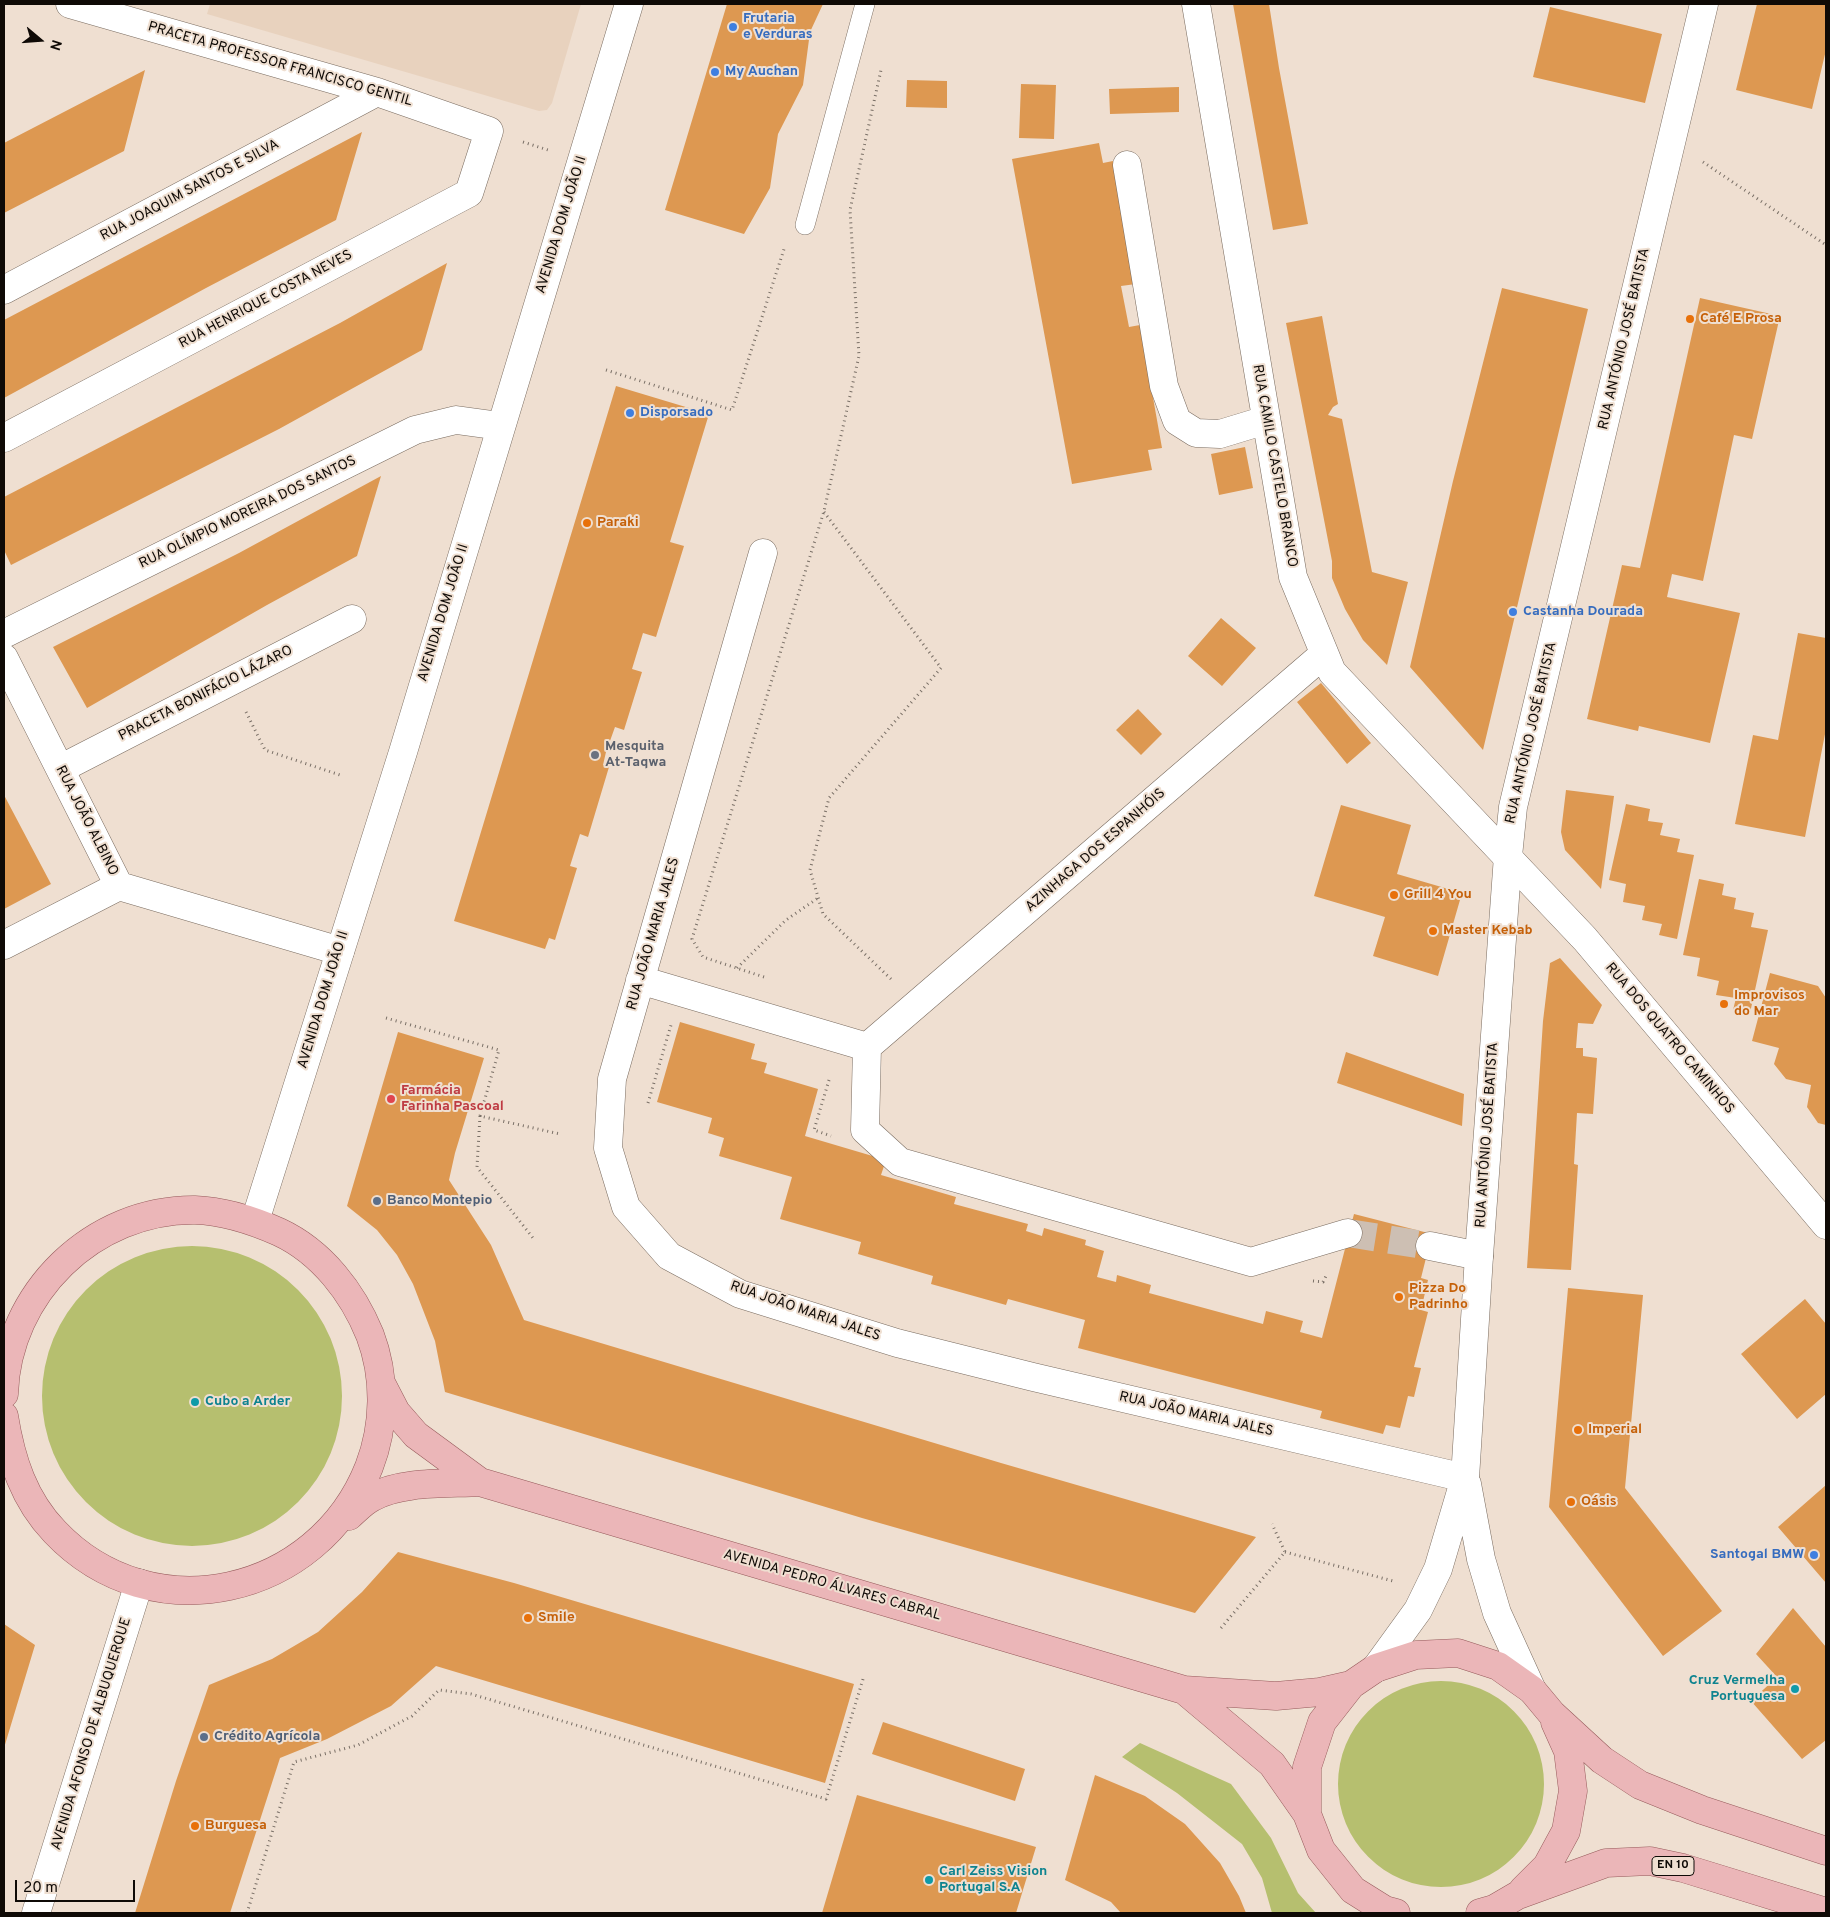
<!DOCTYPE html>
<html>
<head>
<meta charset="utf-8">
<style>
	body { margin:0 }
	#map { position:relative; width:1830px; height:1917px; overflow:hidden; background:#efdfd1; font-family:Overpass,sans-serif }
	canvas { display:block }
	.frame { position:absolute; inset:0; border:5px solid #0f0a06; pointer-events:none }
	.north { position:absolute; left:15px; top:15px; width:50px; height:50px; -webkit-text-stroke:4px #efdfd1; paint-order:stroke; rotate:108deg; font-size:14px; font-weight:700; line-height:20px; text-align:center; color:#0f0a06 }
	.north::after { content:''; display:block; margin:auto; width:18px; height:22px; background:#0f0a06; clip-path:polygon(50% 0,100% 100%,50% 72%,0 100%) }
	.scale { position:absolute; left:15px; top:1880px; width:120px; height:22px; box-sizing:border-box; border:2px solid #0f0a06; border-top:0; padding-left:6px; font-size:15px; line-height:18px; white-space:nowrap; color:#0f0a06; -webkit-text-stroke:4px #efdfd1; paint-order:stroke }
</style>
</head>
<body>
<div id="map">
<canvas width="1830" height="1917"></canvas>
<div class="frame"></div>
<div class="north">N</div>
<div class="scale">20 m</div>
</div>
<script>
const g = document.querySelector('canvas').getContext('2d');
g.lineJoin = 'round';
function fillPath(path, color) { g.fillStyle = color; g.fill(path, 'evenodd'); }
function strokePath(path, color, width, dash) { g.strokeStyle = color; g.lineWidth = width; g.lineCap = dash ? 'butt' : 'round'; g.setLineDash(dash || []); g.stroke(path); }
function write(font, color, halo, rows, align = 'center') {
  g.font = font + ' Overpass,sans-serif'; g.lineWidth = 4; g.setLineDash([]); g.textBaseline = 'middle'; g.strokeStyle = halo; g.fillStyle = color; for (const [text, x, y, turn = 0] of rows) {
    g.save(); g.translate(x, y); g.rotate((+turn || 0) * Math.PI / 180); g.textAlign = isNaN(turn) ? turn : align; if (halo) g.strokeText(text, 0, 0); g.fillText(text, 0, 0); g.restore();
  }
}
fillPath(new Path2D(`
	M210,4H581L552,103L547,110L539,111L207,14Z`), '#e8d2be');
fillPath(new Path2D(`
	M42 1396a150 150 0 1 1 300 0a150 150 0 1 1-300 0Z
	M1338 1784a103 103 0 1 1 206 0a103 103 0 1 1-206 0Z
	M1140,1743L1231,1784L1271,1838L1298,1893L1316,1913H1272L1262,1878L1242,1844L1177,1793L1122,1757Z`), '#b6bf6f');
fillPath(new Path2D(`
	M727,4H823L810,32L803,85L778,134L770,188L744,234L665,210Z
	M1233,4H1269L1279,68L1308,224L1273,230Z
	M1757,4H1826V50L1812,109L1736,90Z
	M1550,7L1662,34L1645,103L1533,77Z
	M145,70L124,151L4,213V143Z
	M907,80L947,81V108L906,107Z
	M1021,84L1056,85L1054,139L1019,138Z
	M1179,87V112L1110,114L1109,89Z
	M362,132L336,220L206,288L4,398V320Z
	M1099,143L1103,163L1113,161L1136,284L1121,286L1129,327L1140,325L1162,448L1148,450L1152,470L1072,484L1012,159Z
	M447,263L422,350L279,429L11,565L4,550V497L340,323Z
	M1502,288L1588,309L1483,750L1410,667L1453,481Z
	M1700,298L1780,316L1752,439L1734,435L1703,581L1672,574L1667,597L1740,613L1710,743L1639,726L1638,731L1587,719L1622,565L1640,568Z
	M1322,316L1338,404L1333,407L1328,415L1342,419L1372,572L1408,582L1387,665L1363,640L1345,609L1332,578V561L1286,323Z
	M616,386L709,414L670,542L684,546L656,637L643,633L632,669L642,672L624,730L615,727L606,752L603,765L609,767L588,837L580,834L570,866L577,868L555,940L549,938L545,949L454,921Z
	M1245,447L1253,488L1219,495L1211,454Z
	M381,476L357,556L267,605L87,708L53,647L239,553Z
	M1221,618L1256,648L1222,686L1188,656Z
	M1798,633L1826,638V729L1805,837L1735,824L1753,735L1778,740Z
	M1321,683L1371,743L1347,764L1297,702Z
	M1138,709L1162,734L1141,755L1116,730Z
	M1566,790L1614,796L1601,889L1565,850L1561,832Z
	M4,795L51,884L4,909Z
	M1626,804L1650,809L1648,821L1663,823L1660,835L1680,839L1677,852L1694,855L1677,939L1659,935L1662,924L1642,920L1645,906L1623,902L1626,884L1609,880Z
	M1341,805L1411,825L1397,874L1462,893L1438,976L1373,956L1385,917L1314,896Z
	M1699,879L1724,884L1722,895L1736,898L1734,909L1754,913L1751,927L1768,930L1750,1013L1733,1010L1736,998L1716,995L1719,981L1697,976L1700,958L1683,955Z
	M1560,958L1602,1005L1593,1024L1578,1023L1576,1048H1583V1056L1597,1058L1593,1114L1577,1113L1574,1164L1578,1165L1571,1270L1527,1268L1543,1021L1550,963Z
	M1770,973L1818,986L1826,998V1125L1818,1123L1807,1107L1811,1085L1786,1079L1774,1064L1779,1048L1752,1041Z
	M680,1022L755,1044L751,1059L767,1063L764,1073L818,1089L805,1136L886,1160L881,1175L956,1197L954,1204L1028,1224L1026,1231L1042,1236L1044,1228L1086,1240L1085,1245L1104,1251L1097,1277L1116,1282L1117,1275L1151,1285L1149,1293L1263,1324L1266,1311L1303,1321L1300,1332L1322,1338L1354,1214L1432,1234L1421,1278L1428,1280L1421,1310L1428,1312L1414,1367L1421,1368L1414,1397L1408,1396L1400,1428L1386,1425L1383,1434L1320,1418L1322,1411L1078,1348L1085,1320L1008,1299L1006,1305L931,1284L933,1276L858,1254L861,1242L780,1219L792,1177L719,1156L724,1138L708,1133L712,1118L657,1102Z
	M398,1032L484,1058L455,1153L449,1180L491,1245L524,1320L1001,1463L1256,1537L1195,1613L862,1518L445,1392L435,1341L413,1284L397,1255L377,1230L347,1206Z
	M1346,1052L1464,1094L1462,1126L1337,1083Z
	M1568,1288L1643,1295L1625,1488L1722,1611L1663,1656L1549,1507Z
	M1805,1299L1826,1324V1394L1797,1419L1741,1354Z
	M1826,1485V1583L1778,1527Z
	M398,1552L514,1583L854,1684L825,1783L436,1666L391,1706L327,1739L280,1758L230,1913H135L176,1781L209,1685L272,1659L318,1632L362,1592Z
	M1793,1608L1826,1647V1740L1802,1759L1751,1701L1777,1677L1756,1654Z
	M4,1624L35,1645L4,1748Z
	M883,1722L1025,1769L1015,1801L872,1754Z
	M1095,1775L1145,1796L1185,1824L1220,1863L1239,1896L1246,1913H1121L1111,1902L1065,1880Z
	M857,1795L1036,1847L1016,1913H822Z`), '#dd9851');
strokePath(new Path2D(`
	M1348,1233L1430,1246`), '#cdbfb3', 28, [28, 14]);
const lane = new Path2D(`
	M805,225L865,4`);
const street = new Path2D(`
	M1196,4L1293,577L1332,672L1585,939L1826,1225
	M1127,165L1164,386L1177,421L1196,433L1220,434L1266,420
	M4,290L377,92
	M4,438L469,193L489,131L377,92L70,4
	M763,553L612,1079L608,1148L626,1207L669,1256L740,1294L897,1343L1033,1377L1465,1478
	M4,634L415,430L456,420L500,426
	M1324,654L867,1047L865,1130L900,1162L1251,1262L1348,1233
	M4,658L119,886L340,951
	M60,769L352,619
	M4,945L119,886
	M640,980L867,1047
	M1430,1246L1479,1256`);
const secondary = new Path2D(`
	M255,1221L403,752L629,4
	M1467,1484L1481,1559L1497,1613L1532,1690
	M1376,1668L1418,1610L1438,1569L1465,1478L1479,1256L1508,856L1513,807L1704,4
	M36,1913L139,1583`);
const primary = new Path2D(`
	M382,1385L396,1412L416,1435L480,1482
	M4,1394C7,1293 93,1209 195,1210C225,1211 252,1220 279,1232C322,1252 353,1293 370,1335C386,1377 385,1426 369,1467C318,1596 152,1634 55,1532C24,1500 11,1460 4,1416
	M349,1516C356,1510 364,1501 373,1497C401,1481 448,1484 480,1482L1184,1690L1276,1696L1320,1692L1351,1685
	M1184,1690L1272,1764L1307,1814L1321,1850L1353,1890L1385,1910L1396,1913
	M1307,1814V1767L1322,1722L1351,1685L1376,1668L1416,1655L1458,1653L1498,1666L1532,1690L1552,1714L1602,1760L1640,1785L1702,1810L1826,1851
	M1523,1890L1547,1866L1566,1831L1573,1791L1568,1751L1555,1722
	M1480,1913L1494,1909L1518,1895L1606,1863L1650,1861L1683,1868L1826,1912`);
strokePath(lane, '#7a6c60', 20);
strokePath(street, '#7a6c60', 29);
strokePath(secondary, '#7a6c60', 29);
strokePath(primary, '#965a5b', 29);
strokePath(new Path2D(`
	M523,142L548,150
	M1703,162L1826,245
	M606,370L732,410L785,246
	M824,512L941,668L829,798L810,870L823,914L892,980
	M246,712L265,750L340,775
	M737,968L786,920L818,898
	M764,977L703,957L692,939L824,511L859,356L850,210L881,70
	M386,1018L499,1050L480,1116L560,1134
	M829,1080L814,1130L831,1136
	M648,1103L671,1025
	M480,1116L477,1167L533,1238
	M1313,1281L1323,1282L1326,1276
	M1285,1552L1393,1581
	M1221,1628L1285,1552L1272,1524
	M247,1913L294,1762L358,1745L412,1716L439,1690L471,1694L826,1799L864,1676`), '#796f66', 3, [1, 4]);
strokePath(lane, '#fff', 19);
strokePath(street, '#fff', 28);
strokePath(secondary, '#fff', 28);
strokePath(primary, '#ebb6b8', 28);
for (const [x, y, r, color] of [
	[733,27,5,"#3f7fe0"],
	[715,72,5,"#3f7fe0"],
	[1690,319,5,"#e8710a"],
	[630,413,5,"#3f7fe0"],
	[587,523,5,"#e8710a"],
	[1513,612,5,"#3f7fe0"],
	[595,755,5,"#6b7280"],
	[1394,895,5,"#e8710a"],
	[1433,931,5,"#e8710a"],
	[1724,1004,5,"#e8710a"],
	[391,1099,5,"#e0444e"],
	[377,1201,5,"#5c6f8a"],
	[1399,1297,5,"#e8710a"],
	[195,1402,5,"#0f9aa8"],
	[1578,1430,5,"#e8710a"],
	[1571,1502,5,"#e8710a"],
	[1814,1555,5,"#3f7fe0"],
	[528,1618,5,"#e8710a"],
	[1795,1689,5,"#0f9aa8"],
	[204,1737,5,"#5c6f8a"],
	[195,1826,5,"#e8710a"],
	[929,1880,5,"#0f9aa8"]
]) { const dot = new Path2D(); dot.arc(x, y, r, 0, 2 * Math.PI); g.fillStyle = color; g.fill(dot); strokePath(dot, '#efdfd1', 2); }
for (const [x, y, w] of [
	[1673,1866,42]
]) { const box = new Path2D(); box.roundRect(x - w / 2, y - 9.5, w, 19, 4); g.fillStyle = '#efdfd1'; g.fill(box); strokePath(box, '#0f0a06', 1); }
write('bold 12px', '#0f0a06', null, [
	["EN 10",1673,1866]
]);
write('bold 14px', '#366cbe', '#efdfd1', [
	["Frutaria",743,19],
	["e Verduras",743,35],
	["My Auchan",725,72],
	["Disporsado",640,413],
	["Castanha Dourada",1523,612],
	["Santogal BMW",1804,1555,"right"]
], 'left');
write('14px', '#0f0a06', '#efdfd1', [
	["PRACETA PROFESSOR FRANCISCO GENTIL",280,65,16],
	["RUA JOAQUIM SANTOS E SILVA",190,191,-28],
	["AVENIDA DOM JOÃO II",562,225,-73],
	["RUA HENRIQUE COSTA NEVES",266,300,-28],
	["RUA ANTÓNIO JOSÉ BATISTA",1625,339,-77],
	["RUA CAMILO CASTELO BRANCO",1274,466,80],
	["RUA OLÍMPIO MOREIRA DOS SANTOS",248,513,-26],
	["AVENIDA DOM JOÃO II",444,613,-73],
	["PRACETA BONIFÁCIO LÁZARO",206,694,-27],
	["RUA ANTÓNIO JOSÉ BATISTA",1532,733,-77],
	["RUA JOÃO ALBINO",86,821,63],
	["AZINHAGA DOS ESPANHÓIS",1096,851,-41],
	["RUA JOÃO MARIA JALES",654,934,-74],
	["AVENIDA DOM JOÃO II",324,1000,-73],
	["RUA DOS QUATRO CAMINHOS",1669,1039,50],
	["RUA ANTÓNIO JOSÉ BATISTA",1488,1135,-86],
	["RUA JOÃO MARIA JALES",805,1312,19],
	["RUA JOÃO MARIA JALES",1196,1415,13],
	["AVENIDA PEDRO ÁLVARES CABRAL",832,1586,16],
	["AVENIDA AFONSO DE ALBUQUERQUE",92,1734,-73]
]);
write('bold 14px', '#c56008', '#efdfd1', [
	["Café E Prosa",1700,319],
	["Paraki",597,523],
	["Grill 4 You",1404,895],
	["Master Kebab",1443,931],
	["Improvisos",1734,996],
	["do Mar",1734,1012],
	["Pizza Do",1409,1289],
	["Padrinho",1409,1305],
	["Imperial",1588,1430],
	["Oásis",1581,1502],
	["Smile",538,1618],
	["Burguesa",205,1826]
], 'left');
write('bold 14px', '#5b616d', '#efdfd1', [
	["Mesquita",605,747],
	["At-Taqwa",605,763]
], 'left');
write('bold 14px', '#be3a42', '#efdfd1', [
	["Farmácia",401,1091],
	["Farinha Pascoal",401,1107]
], 'left');
write('bold 14px', '#4e5e75', '#efdfd1', [
	["Banco Montepio",387,1201],
	["Crédito Agrícola",214,1737]
], 'left');
write('bold 14px', '#0d838f', '#efdfd1', [
	["Cubo a Arder",205,1402],
	["Cruz Vermelha",1785,1681,"right"],
	["Portuguesa",1785,1697,"right"],
	["Carl Zeiss Vision",939,1872],
	["Portugal S.A",939,1888]
], 'left');
</script>
</body>
</html>
